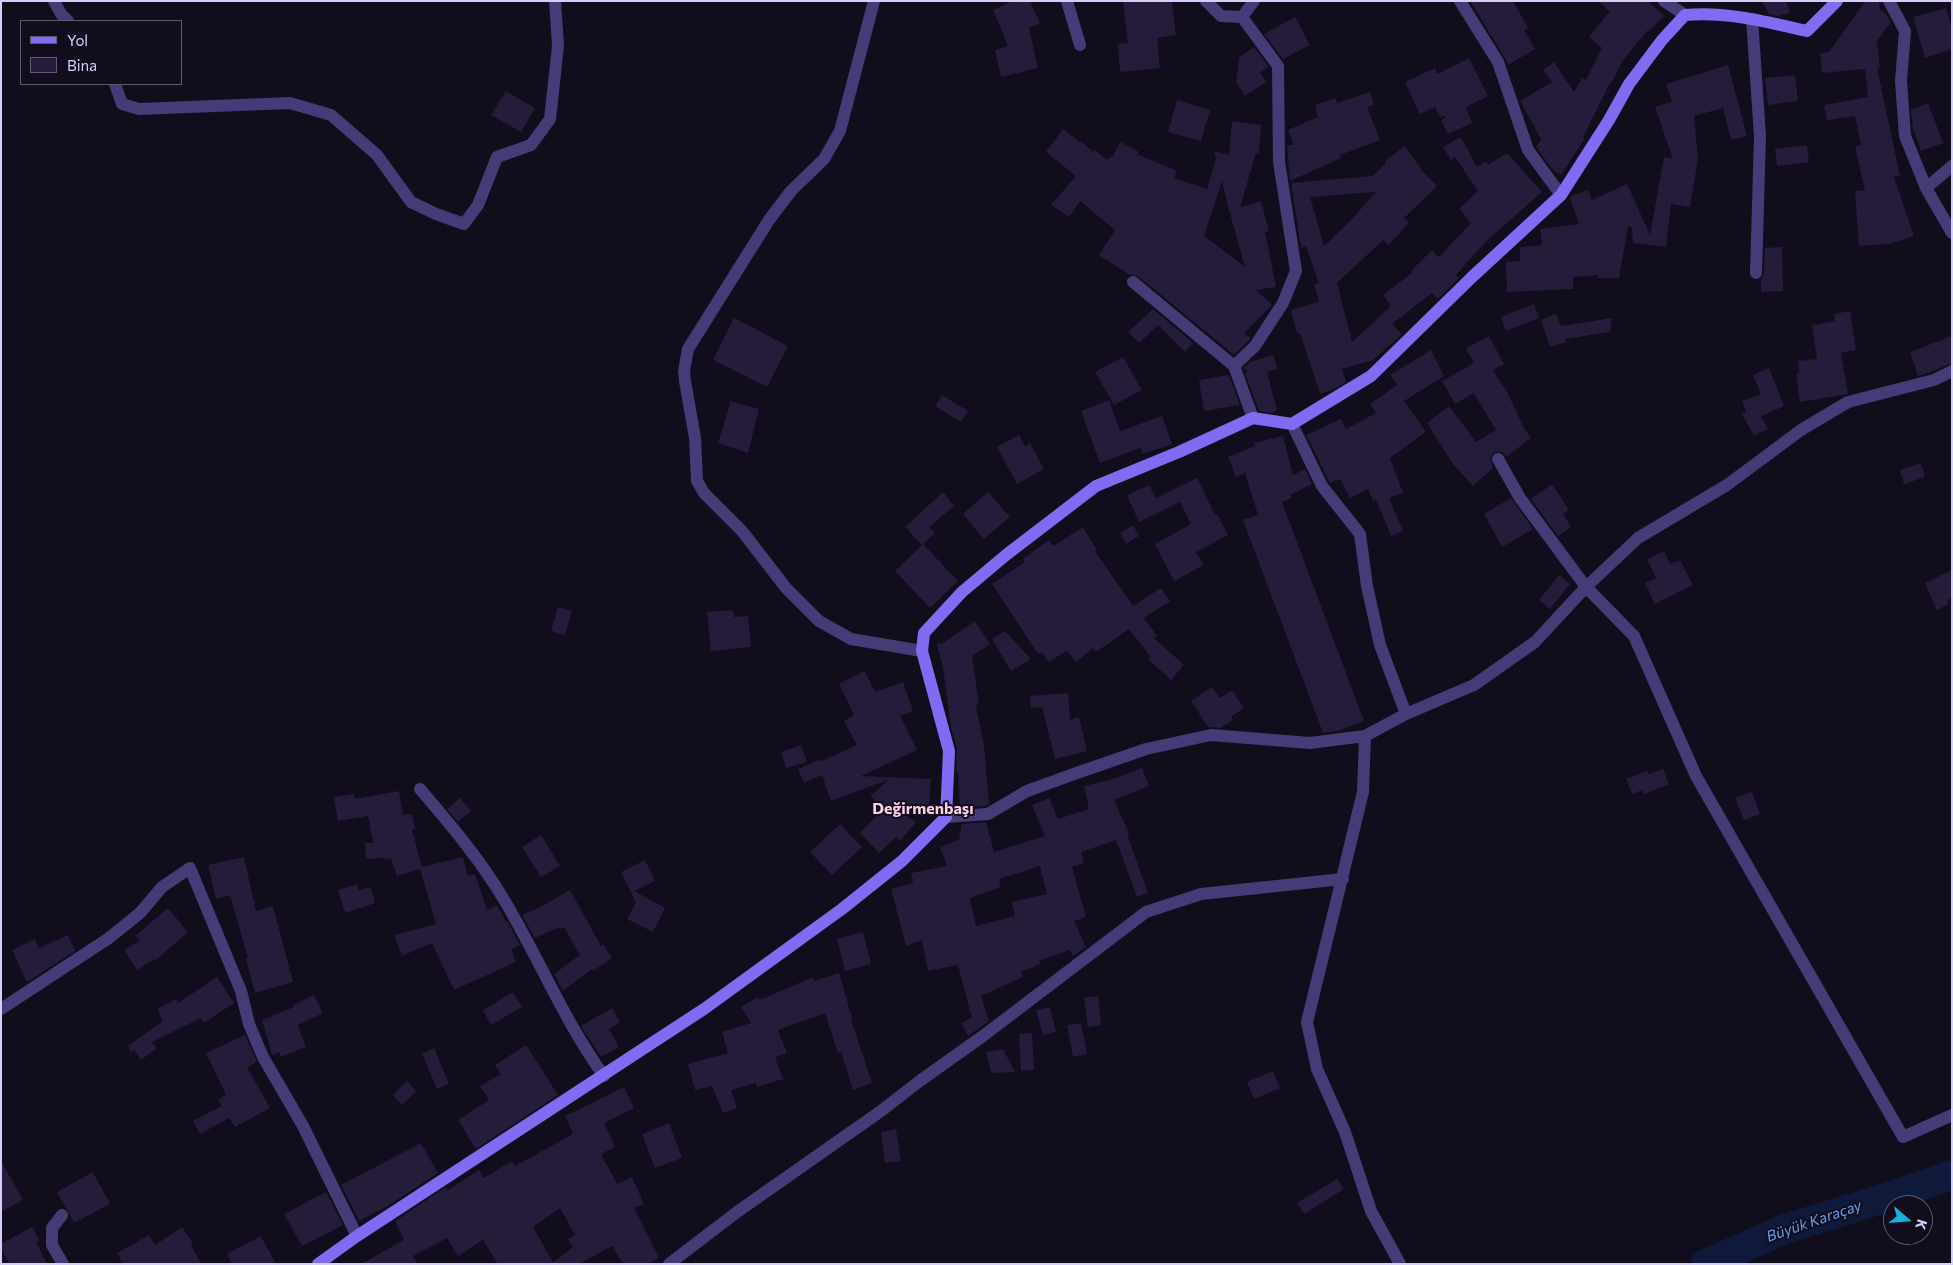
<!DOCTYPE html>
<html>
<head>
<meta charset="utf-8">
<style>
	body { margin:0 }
	#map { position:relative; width:1953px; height:1265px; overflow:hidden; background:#110d1c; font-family:Commissioner,sans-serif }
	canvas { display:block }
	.frame { position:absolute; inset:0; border:2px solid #d7cdfa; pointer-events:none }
	.legend { position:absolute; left:20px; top:20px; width:162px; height:65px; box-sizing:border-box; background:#110d1c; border:1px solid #605a75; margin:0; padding:6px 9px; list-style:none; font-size:15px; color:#d7cdfa }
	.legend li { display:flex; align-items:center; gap:10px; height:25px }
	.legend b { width:25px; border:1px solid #605a75 }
	.north { position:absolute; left:1883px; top:1195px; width:50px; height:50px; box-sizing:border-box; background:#110d1c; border:1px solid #605a75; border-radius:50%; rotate:108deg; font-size:14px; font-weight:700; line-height:20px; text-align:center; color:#d7cdfa }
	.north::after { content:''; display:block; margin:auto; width:18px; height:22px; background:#14b2df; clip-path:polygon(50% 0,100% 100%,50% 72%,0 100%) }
</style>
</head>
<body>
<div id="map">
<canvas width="1953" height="1265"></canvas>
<div class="frame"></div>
<ul class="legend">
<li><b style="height:6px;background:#806cf2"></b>Yol</li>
<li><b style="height:14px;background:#251b3b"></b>Bina</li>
</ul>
<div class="north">K</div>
</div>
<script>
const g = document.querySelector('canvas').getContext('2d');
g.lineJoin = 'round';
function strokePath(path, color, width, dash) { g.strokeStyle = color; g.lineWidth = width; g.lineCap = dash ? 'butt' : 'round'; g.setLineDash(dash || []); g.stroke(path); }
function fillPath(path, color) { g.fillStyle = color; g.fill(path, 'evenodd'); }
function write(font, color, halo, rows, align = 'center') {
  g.font = font + ' Commissioner,sans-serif'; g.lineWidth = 4; g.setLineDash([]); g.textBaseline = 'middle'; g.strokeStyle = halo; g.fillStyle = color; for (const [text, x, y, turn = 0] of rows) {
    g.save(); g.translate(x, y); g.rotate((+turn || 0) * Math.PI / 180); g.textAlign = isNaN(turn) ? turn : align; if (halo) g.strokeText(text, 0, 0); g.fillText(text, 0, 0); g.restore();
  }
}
strokePath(new Path2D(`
	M1706,1264L1785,1229L1885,1198L1952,1175`), '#0f1a3a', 30);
fillPath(new Path2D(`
	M1013,1H1030L1040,23L1029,28L1038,68L1001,77L995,50L1008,46L993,10Z
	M1123,1H1172L1176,35L1157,38L1160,68L1120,72L1118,44L1128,43Z
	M1470,1H1513L1528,28L1524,30L1535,49L1508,65L1505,58Z
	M1598,1H1648L1664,16L1649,31L1648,30L1623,60L1612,82L1611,81L1583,137L1585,138L1561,175L1553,170L1536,147L1541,139L1520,101L1552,82L1543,70L1554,62L1574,92L1582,78L1586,80L1602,48L1589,37L1610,11Z
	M1762,1H1786L1790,13L1778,16L1769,14Z
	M1865,1H1879L1880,10L1887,15L1891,22L1877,41L1880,67L1877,68L1900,176L1894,177L1914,236L1889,244L1859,246L1855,191L1865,190L1855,147L1861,145L1855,116L1827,120L1824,105L1868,97L1865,69L1822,73L1820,53L1829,52Z
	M1946,8L1952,29V49L1925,58L1913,17Z
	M1295,17L1310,45L1283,59L1264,34Z
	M1254,47L1269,67L1260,72L1266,82L1245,96L1236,82L1239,57Z
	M1469,58L1488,96L1466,107L1472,123L1448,134L1441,120L1446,117L1445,116L1440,117L1435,107L1420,114L1405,82L1435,68L1437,74Z
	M1728,65L1747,136L1731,140L1723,108L1694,116L1698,159L1690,207L1671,204L1666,247L1633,243L1632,227H1628L1619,278H1598V275L1573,277V289L1507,292L1506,262L1520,261V247L1542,245L1540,229L1579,224L1571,201V196L1588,190L1592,200L1627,184L1650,235L1664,157L1673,159L1655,107L1672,102L1666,84Z
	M1795,75L1798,101L1768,105L1765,78Z
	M506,91L535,108L521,132L491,115Z
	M1370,92L1374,105L1367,107L1380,140L1340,155L1341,158L1290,181L1287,145H1294L1288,130L1318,117L1315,105L1336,98L1337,103Z
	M1177,100L1210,110L1201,141L1168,132Z
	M1928,103L1943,143L1921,151L1913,128L1911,110Z
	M1232,121L1261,125L1259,153H1256L1240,207L1261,201L1269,231L1265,232L1276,287L1256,290L1272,305L1244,333L1251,338L1234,355L1138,276L1130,275L1099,255L1115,230L1080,201L1069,217L1051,205L1076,176L1046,152L1063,129L1080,142L1081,141L1093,152L1095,150L1107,160L1110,157L1112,158L1120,142L1139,152L1137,154L1177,171L1174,178L1207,189L1216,159L1214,151L1229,155ZM1222,181L1229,210L1245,267L1204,236Z
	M1461,137L1477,167L1486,161L1488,165L1507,153L1542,192L1491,237L1464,265L1466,264L1456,275L1459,278L1438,299L1432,293L1392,324L1402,334L1373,360L1342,369L1346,382L1332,390L1320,394L1300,333H1297L1291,310L1319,302L1314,284L1319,283L1306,246L1301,248L1291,183L1373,176L1386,163L1385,161L1405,146L1423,172L1437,186L1404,218L1409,223L1389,245L1383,240L1337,283L1352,342L1391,306L1383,295L1413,272L1411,271L1432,250L1439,257L1471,223L1459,209L1478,191L1455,157L1451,160L1443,147ZM1376,192L1351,220L1324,246L1310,197Z
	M1807,145L1809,162L1777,166L1775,149Z
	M1782,247L1783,291L1761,292V280L1764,273L1765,248Z
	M1534,304L1539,318L1506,331L1501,317Z
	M1153,309L1193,343L1185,352L1158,325L1139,343L1128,332Z
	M1850,311L1856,350L1841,353L1848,394L1800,402L1796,373H1799L1798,361L1817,359L1812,325L1835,321L1834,314Z
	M1556,314L1561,326L1612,318L1610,332L1565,339L1566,342L1550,347L1541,320Z
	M734,318L788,346L767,387L713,360Z
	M1489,336L1504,364L1493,370L1507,392L1524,428L1531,438L1506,457L1502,452H1494L1490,459L1493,468L1473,486L1453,464L1427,423L1449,406L1476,442L1496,430L1474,393L1455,404L1442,381L1474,363L1466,348Z
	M1952,336V363L1931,372L1918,376L1910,352Z
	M1431,350L1444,376L1404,401L1426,432L1390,458L1403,493L1389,498L1403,531L1391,536L1376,500L1373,501L1368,489L1350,498L1340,479L1330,483L1306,435L1341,419L1346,429L1376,413L1370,404L1397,385L1390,375Z
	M1273,355L1278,369L1267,372L1277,410L1271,413L1259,411L1245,373L1248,372L1243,368L1250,362Z
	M1123,357L1142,390L1114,405L1095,372Z
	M1769,368L1784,406L1761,416L1768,429L1754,436L1742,414L1746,412L1742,401L1761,394L1753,375Z
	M1229,375L1240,405L1204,411L1199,380Z
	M942,395L968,411L961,422L935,406Z
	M1109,400L1120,431L1162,416L1172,444L1143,454L1140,448L1100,463L1081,411Z
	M731,401L759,409L748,453L718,443Z
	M1019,435L1025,446L1030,443L1044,469L1017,484L997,447Z
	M1283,436L1293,475L1305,469L1312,484L1290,495L1292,498L1282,502L1364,721L1337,731L1323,733L1243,520L1258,515L1245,473L1236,477L1228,457L1255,446L1254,443Z
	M1921,463L1925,477L1904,484L1900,470Z
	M1197,478L1215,515L1217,514L1228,535L1196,552L1204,565L1174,581L1155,544L1191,524L1180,502L1139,522L1127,495L1149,485L1156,498Z
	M1552,484L1569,510L1563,514L1571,527L1558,536L1531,499Z
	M943,492L954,506L929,527L935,533L923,544L958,581L930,608L895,571L922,545L905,527Z
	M988,492L1010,517L984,539L963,514Z
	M1511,498L1533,529L1502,547L1484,514Z
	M1133,525L1139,536L1126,544L1120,533Z
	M1083,527L1097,550L1095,551L1133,606L1161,588L1170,601L1144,618L1157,636L1154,638L1184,665L1171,680L1148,659L1150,656L1129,629L1096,652L1093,648L1076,662L1067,651L1048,662L1042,652L1038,654L992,584L1025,562L1023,559L1049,540L1053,546Z
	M1664,551L1670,564L1680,560L1693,585L1655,604L1645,583L1656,578L1647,559Z
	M1952,570V598L1947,600L1949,604L1937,610L1925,583Z
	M1559,575L1570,584L1550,609L1539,600Z
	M558,607L572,611L565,635L551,631Z
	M733,610L734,617L748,616L751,647L711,651L707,612Z
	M975,621L990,644L972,656L979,704L976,705L984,746L989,804L986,806L960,808L958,773H956L957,749L951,728L943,667L937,644L943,643Z
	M1005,631L1031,659L1011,671L992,639Z
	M865,671L875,692L903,682L913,711L900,716L917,750L861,776L931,779L929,807L890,805L916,822L900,841L896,837L879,853L860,833L879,813L870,792L873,794L888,780L831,801L822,775L804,783L798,769L821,759L822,761L857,745L844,721L854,715L839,684Z
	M1212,687L1220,698L1232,690L1244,708L1231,717L1233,720L1221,728L1208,727L1191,701Z
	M1068,693L1070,720L1079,717L1087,751L1055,759L1042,707L1031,708L1030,696Z
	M801,745L807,762L786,768L781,752Z
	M1142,768L1149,786L1114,800L1129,833L1127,834L1148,893L1137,897L1116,840L1081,852L1084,863L1072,867L1086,917L1074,921L1086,947L1073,956L1070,950L1039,961L1040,964L1021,972L1023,977L981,996L989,1021L968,1036L961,1023L972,1018L958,965L928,971L922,940L906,946L891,889L913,883L911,873L947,866L940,847L960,839L959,831L961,830V824L986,822L994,852L1045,836L1032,805L1049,798L1058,819L1089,809L1084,786L1110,780ZM1040,866L1047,894L1012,902L1015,916L976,926L970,898L1001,887L999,879Z
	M1663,769L1669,784L1644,794L1642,790L1632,794L1626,779L1647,771L1649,774Z
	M399,791L403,815L412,814L415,829L412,830L422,867L463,857L468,876L475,874L487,910L497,905L506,922L507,921L520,945L511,949L516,962L454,990L432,943L402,956L394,935L436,924L420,869L397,876L391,858L385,860L384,858L366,859L365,843H373L368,816L338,821L334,797L354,794L355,799Z
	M1752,792L1760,814L1744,820L1735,798Z
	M460,798L471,811L458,822L447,809Z
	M840,824L862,847L832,875L810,852Z
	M541,835L560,866L541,877L522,847Z
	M244,857L256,911L273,906L293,982L255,993L246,959L248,958L230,895L216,899L208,865Z
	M645,860L655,881L634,891L665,908L653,932L627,919L636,903L621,872Z
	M357,884L359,890L371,887L375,903L345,913L338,890Z
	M570,890L601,946L603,944L612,958L593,971L592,969L563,991L554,974L580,955L564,927L562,929L560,927L535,938L522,915L542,906Z
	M168,908L188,932L156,960L155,959L137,970L124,950L140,941L135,936Z
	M863,932L871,964L845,971L837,939Z
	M68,935L75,951L27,982L12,950L35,939L39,948Z
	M839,973L852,1018L851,1019L872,1083L853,1090L841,1052L838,1053L825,1013L778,1030L787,1053L775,1057L783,1079L757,1087L756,1083L731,1090L737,1108L723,1113L712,1086L695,1090L688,1064L728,1053L722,1032L751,1023L741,1007L758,997L760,1000L813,977L814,981Z
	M217,977L234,1003L204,1023L201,1018L152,1042L157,1048L141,1060L134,1050L131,1052L128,1046L163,1021L157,1009L177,999L178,1003Z
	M513,992L522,1007L491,1025L483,1010Z
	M314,995L323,1013L298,1025L306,1047L281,1057L279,1052L272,1055L262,1020L294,1007L293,1005Z
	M1098,996L1101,1025L1088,1027L1084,998Z
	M1050,1007L1056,1032L1043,1035L1036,1010Z
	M612,1008L620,1022L609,1029L619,1047L601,1057L581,1026Z
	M1081,1023L1087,1054L1073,1057L1067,1025Z
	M1032,1033L1034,1070L1021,1071L1019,1034Z
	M245,1035L257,1062L247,1067L270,1108L235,1127L229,1118L200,1134L193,1121L222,1106L218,1100L226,1095L206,1053Z
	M526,1045L558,1095L476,1149L458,1120L489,1100L480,1086L501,1074L495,1065Z
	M434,1048L449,1084L437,1089L422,1054Z
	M1003,1049L1015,1072L991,1073L986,1052Z
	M1273,1071L1280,1088L1254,1099L1247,1082Z
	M407,1081L416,1091L402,1105L393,1095Z
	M624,1087L634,1108L604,1123L615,1147L601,1154L617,1184L632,1177L644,1204L634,1208L659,1258L647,1264H623L612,1246L579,1264H498L483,1240L458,1256L447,1238L413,1256L418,1264H361L404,1240L395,1221L446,1187L448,1190L479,1170L484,1178L512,1161L515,1166L573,1134L565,1116ZM560,1208L575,1235L568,1239L573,1247L553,1262L533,1227Z
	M669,1123L682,1158L655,1168L642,1134Z
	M896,1129L901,1161L885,1163L881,1132Z
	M421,1143L438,1173L386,1207L359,1221L341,1185Z
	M1,1161L23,1200L1,1212Z
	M93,1172L110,1204L74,1223L57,1192Z
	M1337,1179L1344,1189L1304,1214L1297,1203Z
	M326,1192L343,1225L302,1246L284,1214Z
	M32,1227L39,1240L36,1242L47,1264H10L1,1249V1244Z
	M182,1227L193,1243L191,1245L201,1264H123L117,1253L149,1235L155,1245Z
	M261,1236L276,1264H232L227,1254Z`), '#251b3b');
strokePath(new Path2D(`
	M54,1L61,14L68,21
	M874,1L840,131L824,159L791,191L769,220L688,349L684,371L685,381L695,438L697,481L704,493L742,531L786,588L819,621L851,639L922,651
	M1067,1L1080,45
	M1206,1L1221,16L1242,17
	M1460,1L1498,62L1528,150L1561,195
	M1664,1L1685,15
	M1889,1L1905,31L1901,81L1905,136L1926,188L1952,233
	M1752,19L1760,136L1756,273
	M115,84L122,104L139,109L290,103L331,115L377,155L411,202L436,214L464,224L478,205L497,157L531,145L550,119L558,46L555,1
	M1926,188L1952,166
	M1133,282L1234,366
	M1253,418L1234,366L1255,346L1283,303L1296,271L1279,162L1278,66L1242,17L1254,1
	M1292,424L1322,486L1360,534L1367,586L1380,645L1406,714
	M1498,459L1520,498L1586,587L1634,636L1696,776L1903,1137L1952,1115
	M1365,736L1363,792L1307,1022L1317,1069L1345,1132L1371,1211L1400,1264
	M420,789C449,823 479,858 503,898C538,956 564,1021 604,1076
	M946,817L988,814L1027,791L1074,774L1146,749L1211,735L1310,743L1365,736L1406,714L1474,685L1535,642L1586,587L1638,538L1727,485L1801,430L1848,402L1934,380L1952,371
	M1,1009L109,938L140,913L162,887L190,868L241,991L249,1024L263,1057L303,1126L357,1236
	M62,1215L52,1228V1245L63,1264
	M669,1264L737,1212L881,1111L921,1080L983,1036L1146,912L1201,894L1343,879`), '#453c77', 12);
strokePath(new Path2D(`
	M318,1264L357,1236L704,1009L842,909L902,861L946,817L949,751L922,651L924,633L962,592L1006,555L1096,486L1179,452L1253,418L1292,424L1371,376L1471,278L1561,195L1609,120L1629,84L1662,40L1685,15C1726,11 1767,22 1807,31L1837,1`), '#806cf2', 12);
write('italic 15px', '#649ff1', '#110d1c', [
	["Büyük Karaçay",1814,1221,-19]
]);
write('bold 16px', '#fbcfe5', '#110d1c', [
	["Değirmenbaşı",923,809]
]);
</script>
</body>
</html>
